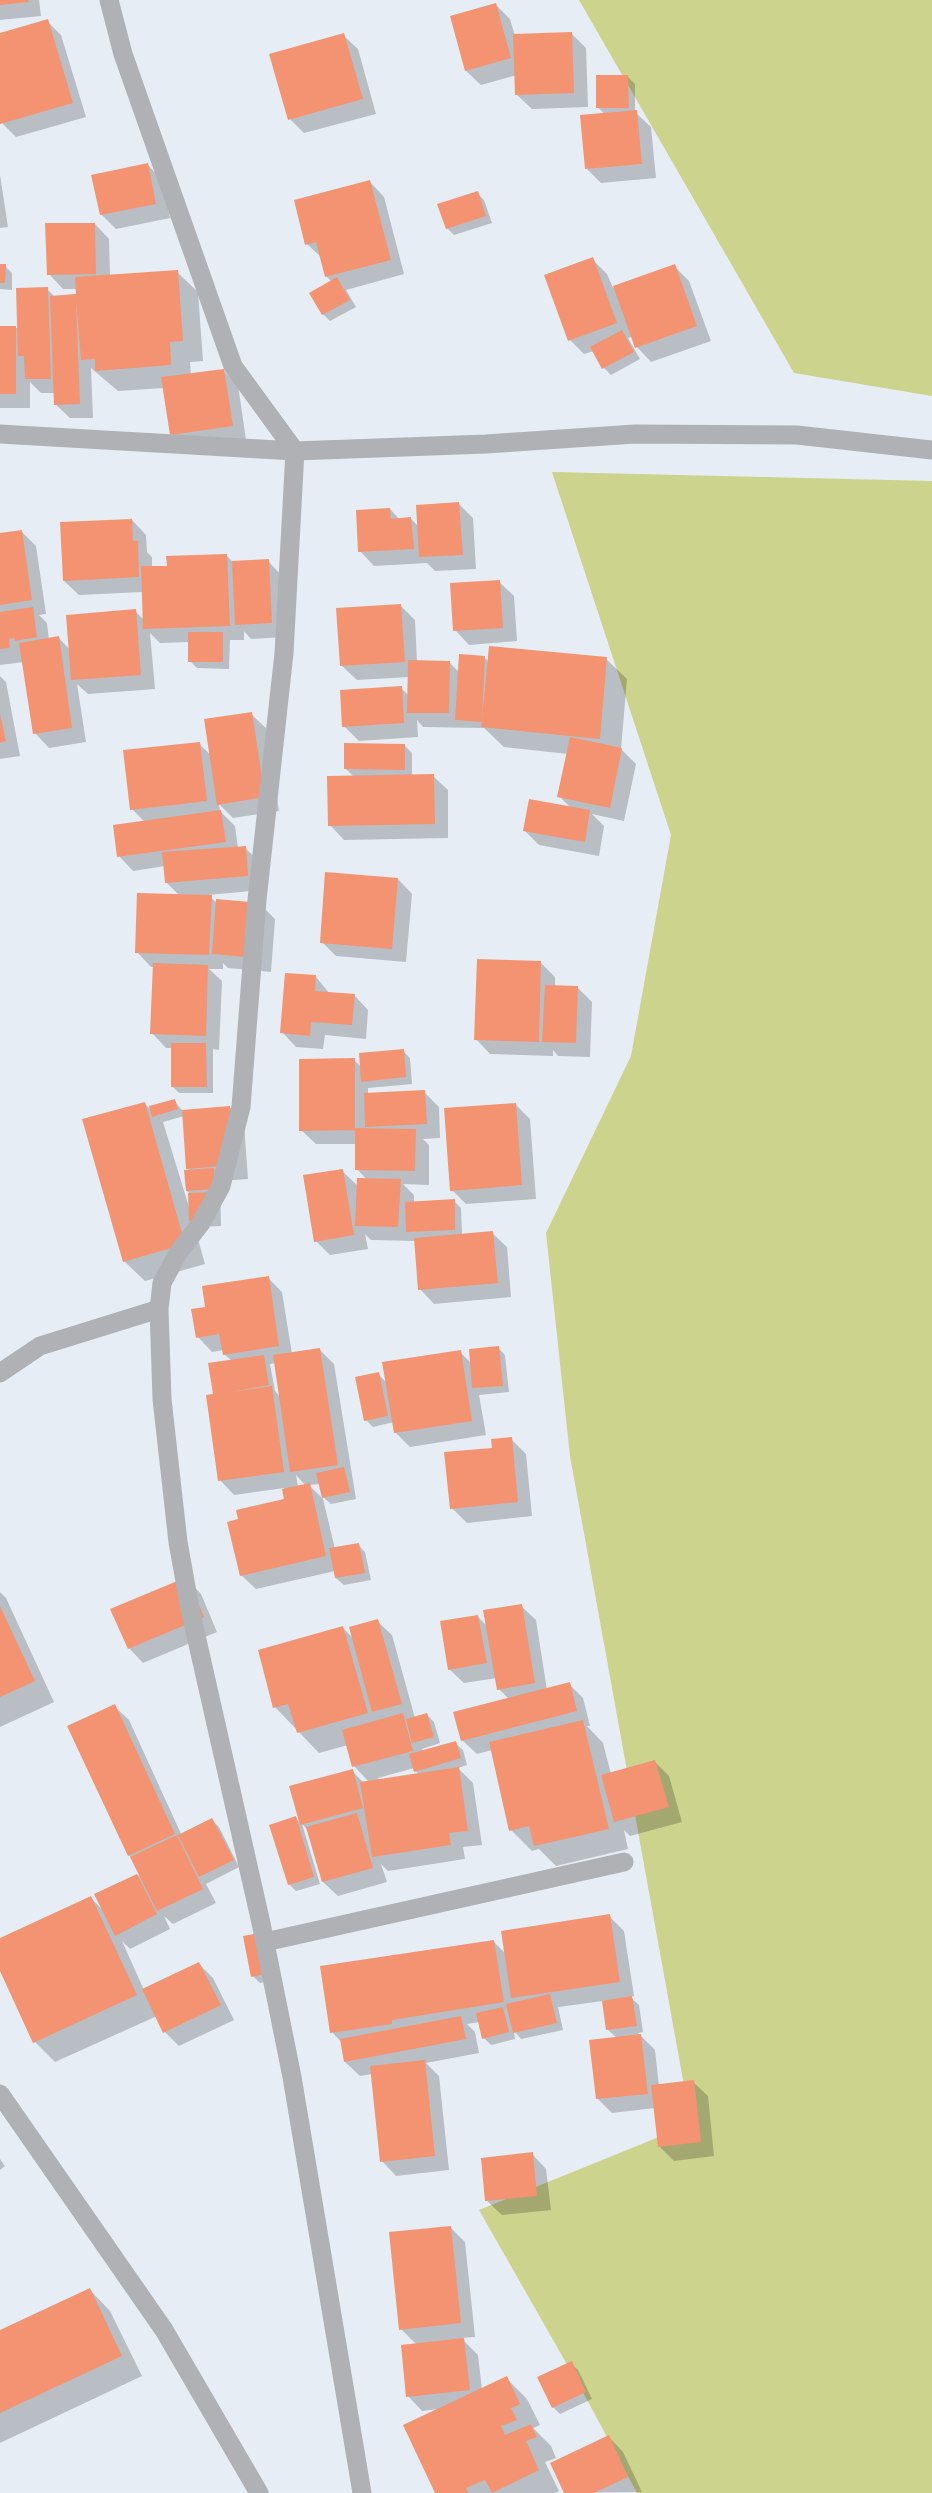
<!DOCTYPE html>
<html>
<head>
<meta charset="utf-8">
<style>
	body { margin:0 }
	canvas { display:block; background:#e6edf4 }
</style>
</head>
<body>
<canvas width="932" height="2493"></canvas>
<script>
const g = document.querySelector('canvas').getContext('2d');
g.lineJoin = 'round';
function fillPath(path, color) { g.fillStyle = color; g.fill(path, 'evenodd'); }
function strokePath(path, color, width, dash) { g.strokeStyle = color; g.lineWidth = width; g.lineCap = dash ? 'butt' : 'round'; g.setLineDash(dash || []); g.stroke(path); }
fillPath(new Path2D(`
	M579,0H932V396L794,373Z
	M552,472L932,481V2493H637L585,2396L479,2210L691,2124L570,1456L546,1233L631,1056L671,835Z`), '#ccd38c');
fillPath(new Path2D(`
	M0,0H39L41,16L0,20Z
	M496,5L510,19L515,36L572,34L586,48L588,107L532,109L517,95V75L481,85L466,71Z
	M47,21L61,35L86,117L16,137L2,123L0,117V35Z
	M343,35L358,49L376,114L304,133L290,119Z
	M628,77L635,84V112L651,127L656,178L601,183L586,168L605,115L598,107Z
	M148,165L162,180L170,218L116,229L101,214Z
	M0,175L8,227L0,228Z
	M370,182L384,197L404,274L346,290L356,307L330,321L323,314L311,294L332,282L326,276L322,258L307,244Z
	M477,193L484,200L492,223L454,235L447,228Z
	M95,224L109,239L110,276L177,272L198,292L203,361L190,362L191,375L223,370L238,385L246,440L172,435L164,388L118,391L91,368L93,418H70L55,404V393H41L30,382V408H0V328H19L47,289L55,297L75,296L78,299V289H63L49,274Z
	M593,260L607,274L613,288L674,266L689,281L711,341L651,362L637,347L632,337L628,338L640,359L611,375L604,368L594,351L584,354L570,340Z
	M0,266H5L12,273V290L0,289Z
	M459,504L473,518L476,569L435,571L427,563L374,566L360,551L390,509L400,520L411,519L419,527Z
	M132,520L146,535L147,552L152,557V568L168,567L227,556L234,563L268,561L282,576L286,637L251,639L244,631V640H230L229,669L197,668L190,661V642L160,643L150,633L155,689L88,694L77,684L86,742L49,748L35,733L24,662L0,665V535L22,532L36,546L46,614L39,615L47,623L49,640L59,638L71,651L135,611L145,621L143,592L79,595L64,581Z
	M499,582L514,596L517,641L469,645L455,630Z
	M401,606L415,620L417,662L450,663L459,672L484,657L490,663L606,659L627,679L621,749L636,764L624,821L592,814L604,826L599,856L539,845L525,831L571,808L559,796L568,754L504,747L484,728L423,727L417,720L418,737L359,741L344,726L401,688L409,696V677L357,680L342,666Z
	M0,676L6,682L20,756L0,759Z
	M251,714L266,728L279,811L233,818L219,804L220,811L235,826L238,848H245L260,862L262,890L208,895L217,903L261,905L275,919L271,972L228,968L223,963V969H209L222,981L219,1050L213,1049V1093H179L172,1086V1048H166L152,1033L154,967H151L137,952L180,896L166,882L165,866L133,871L119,856L145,822L132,809L199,744L212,756Z
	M405,746L412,753V776H433L448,790V838L344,840L330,825L354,777L346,769Z
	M398,879L412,894L406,962L336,956L322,942Z
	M541,963L555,977V987L578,988L592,1002L590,1057L558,1056L553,1050V1056L490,1054L476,1039Z
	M316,977L330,994L354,995L368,1010L366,1039L325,1035L323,1049L296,1047L282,1032Z
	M403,1051L410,1058L412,1084L368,1088V1095L424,1092L439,1107L440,1138L423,1139L429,1145V1185L403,1184L414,1195V1203L454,1201L461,1208L462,1236L492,1233L507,1247L511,1297L434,1304L420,1289L416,1241L371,1240L365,1234L368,1249L330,1255L316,1241L342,1171L359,1187L367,1180L357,1169V1144H316L301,1130L354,1060L362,1068Z
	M174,1101L183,1111L230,1108L244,1122L248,1179L220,1181L221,1226L198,1227L193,1222L205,1264L145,1281L124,1261L145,1104L149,1108ZM184,1116L187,1168L191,1171L187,1191L189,1193V1207L163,1122Z
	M515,1104L530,1119L536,1199L466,1204L452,1190Z
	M268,1278L282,1292L292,1354L320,1350L334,1364L356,1499L331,1504L323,1497L320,1484L309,1485L323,1499L335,1549L358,1545L365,1552L371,1580L344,1585L336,1578L335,1571L256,1589L241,1575V1520L286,1501L284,1488L234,1495L220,1480L217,1395L232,1361L224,1354V1350L212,1352L198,1337L207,1309ZM276,1363L281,1398L275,1391L270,1364ZM296,1475L306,1486L298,1487Z
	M498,1348L505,1355L509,1392L479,1395L486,1435L410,1447L395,1432L394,1422L373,1427L366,1420L378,1374L387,1383L460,1352L472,1364Z
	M511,1439L526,1454L532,1516L467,1523L452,1508Z
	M187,1579L201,1594L217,1632L143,1663L129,1648Z
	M0,1592L6,1598L54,1702L0,1727Z
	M521,1606L536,1620L547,1690L569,1684L583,1698L590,1726H587L603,1743L611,1774L655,1762L669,1776L682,1822L630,1836L624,1830L628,1849L556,1866L539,1849L532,1851L511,1830L492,1750L477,1754L462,1740L509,1699L499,1689L497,1678L464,1683L449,1669L477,1616L488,1627Z
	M377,1621L392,1635L415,1718L427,1715L434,1722L440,1743L422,1749L423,1752L455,1743L463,1750L467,1765L458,1768L473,1783L482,1845L463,1847L465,1859L388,1871L381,1864L387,1882L338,1896L323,1882L309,1831L302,1824L320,1884L296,1891L289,1884L295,1818L302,1825L291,1787L352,1771L364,1783L369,1782L354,1766L348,1745L319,1753L275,1707L343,1628L354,1639ZM414,1768L418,1774L379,1780L378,1778Z
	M114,1706L129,1720L182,1836L212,1820L219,1827L239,1867L206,1884L216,1903L173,1924L164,1916L170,1929L130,1949L122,1941L144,1990L199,1964L213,1978L234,2020L179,2046L165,2032L157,2016L55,2062L35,2042L0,1967V1940L91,1898L104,1911L96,1895L141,1874L129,1855Z
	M609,1916L624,1931L634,1996L630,1997L639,2005L643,2032L638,2033L655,2050L659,2086L693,2082L708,2096L714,2156L674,2161L659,2146L655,2108L612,2113L597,2098L617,2038L608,2030L603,2001L558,2007L563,2030L521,2039L514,2031L515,2039L491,2045L484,2038L480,2022L467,2024L475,2032L479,2053L426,2063L439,2076L449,2170L396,2176L382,2161L372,2074L360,2076L345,2062L342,2043L332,2032L494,1942L506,1954Z
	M245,1938L280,1979L260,1983L253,1976Z
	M532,2154L546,2169L551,2210L502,2215L487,2201Z
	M0,2159L5,2166L0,2170Z
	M451,2228L465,2242L475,2337L461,2338L478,2355L482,2390L506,2378L527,2399L540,2425L533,2428L551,2446L556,2458L545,2462L559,2491L555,2493H437L439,2409L422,2411L408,2396L417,2345L401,2329Z
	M90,2290L110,2311L142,2376L0,2443V2332Z
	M571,2363L578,2370L592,2399L560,2414L553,2407Z
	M609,2437L623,2452L642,2492L566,2493Z`), '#0003');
fillPath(new Path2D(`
	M0,0H28L29,2L0,5Z
	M496,3L511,58L465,71L450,16Z
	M48,19L73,103L0,124V33Z
	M572,32L574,93L515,95L513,34Z
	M344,33L363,99L288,120L269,54Z
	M596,75H628L629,108H596Z
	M637,110L642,164L585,169L580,115Z
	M148,163L156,204L100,215L91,175Z
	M370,180L391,260L325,277L316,242L305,245L294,200Z
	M478,191L486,216L446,229L437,204Z
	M45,223H95L96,274L47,275Z
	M593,257L617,323L568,341L544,275Z
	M0,264H6L5,283H0Z
	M675,264L697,326L635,348L613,286Z
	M178,270L183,341L170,342L171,365L95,371V359L81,360L76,299L80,404L54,405L50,296L76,294L75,277Z
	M337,277L350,300L322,315L309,293Z
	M48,287L51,379H25L24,356H18L16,288Z
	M0,326H16V394H0Z
	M622,330L634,352L602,369L590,347Z
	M224,369L233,426L170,435L161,377Z
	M459,502L463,555L419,557L416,505Z
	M390,508L391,519L411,517L414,549L358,552L356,510Z
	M132,519L133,541H138L139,577L63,581L60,522Z
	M22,530L32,600L0,605V533Z
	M227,554L230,626L143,629L141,566H167L166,556Z
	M269,559L272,623L235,625L232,561Z
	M500,580L503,628L453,631L450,583Z
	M401,604L405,662L340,666L336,608Z
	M33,607L37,637L15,641L14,638L9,639L10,648L0,649V612Z
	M136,609L141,675L71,680L66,615Z
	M188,632H223V662H188Z
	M59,636L72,728L33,734L19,643Z
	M489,646L607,657L600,739L481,727L482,722L455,720L459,654L485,656L482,719Z
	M408,660L450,661L449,713H407Z
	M402,686L404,723L342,727L340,690Z
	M252,712L265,797L217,805L204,719Z
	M0,714L6,741L0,743Z
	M570,737L622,748L610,808L557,797Z
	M200,742L207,801L130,810L123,750Z
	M344,743L405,744V770L344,769Z
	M434,774L435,824L328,826L327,776Z
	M529,799L590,810L585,842L523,831Z
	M221,810L226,842L117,857L113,825Z
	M246,846L248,876L165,883L162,852Z
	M325,872L398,878L392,949L320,943Z
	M137,893L212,895L209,955L135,953Z
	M216,899L262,903L258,958L212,954Z
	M477,959L541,961L539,1042L474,1040Z
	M153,963L208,965L206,1036L150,1034Z
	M285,973L316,975L315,991L355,994L352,1025L311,1022L310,1036L280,1033Z
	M545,985L578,986L576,1043L542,1042Z
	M171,1043H206L207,1087H171Z
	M404,1049L406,1077L361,1082L359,1053Z
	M355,1058V1130L299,1131V1059Z
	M425,1090L427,1124L365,1127L364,1093Z
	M175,1099L178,1109L152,1117L149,1106Z
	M145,1102L185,1244L123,1262L82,1119Z
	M516,1103L522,1185L450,1191L444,1108Z
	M230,1106L234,1165L186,1169L182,1110Z
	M355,1128L416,1129L415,1171L355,1170Z
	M214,1168L215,1189L186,1191L184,1170Z
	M343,1169L354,1235L314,1242L303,1175Z
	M357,1178L401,1179L398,1227L355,1226Z
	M214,1192L215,1219L189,1221L188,1193Z
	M455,1199V1230L406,1232L405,1202Z
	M493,1231L498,1283L418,1290L414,1238Z
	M269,1276L279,1346L223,1355L219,1334L196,1338L191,1309L205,1307L202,1286Z
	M499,1346L503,1386L472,1388L469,1349Z
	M320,1348L338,1465L290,1472L273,1355Z
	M461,1350L472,1421L394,1433L382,1362Z
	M264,1355L269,1385L231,1392L272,1386L284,1472L218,1481L206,1395L213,1394L208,1363Z
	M379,1372L388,1416L364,1421L355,1377Z
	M512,1437L518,1502L450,1509L444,1452L492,1448L491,1439Z
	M344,1467L350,1492L322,1498L316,1473Z
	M310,1483L326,1556L240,1576L227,1522L238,1519L236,1510L284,1499L282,1489Z
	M359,1543L365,1573L335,1578L329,1548Z
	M187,1577L204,1617L128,1649L110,1609Z
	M522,1604L535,1683L497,1690L483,1610Z
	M0,1606L35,1681L0,1697Z
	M478,1615L487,1663L448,1670L440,1621Z
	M378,1619L402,1704L372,1712L349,1627Z
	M343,1626L368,1713L297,1733L288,1704L273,1708L258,1650Z
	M570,1682L577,1711L461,1741L453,1712Z
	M115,1704L175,1834L128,1856L67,1726Z
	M403,1713L413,1751L352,1767L342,1730Z
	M427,1713L434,1737L412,1743L406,1719Z
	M583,1720L609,1829L534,1846L529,1826L509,1831L489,1742Z
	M456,1741L461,1758L414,1772L409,1754Z
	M655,1760L669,1807L614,1822L601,1775Z
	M459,1767L468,1831L449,1833L451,1845L372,1857L360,1782Z
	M353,1769L363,1808L300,1825L289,1786Z
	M357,1813L373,1868L322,1882L306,1827Z
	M296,1816L314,1877L288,1885L269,1825Z
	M212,1818L234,1860L199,1877L178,1835Z
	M177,1835L203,1889L157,1911L130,1857Z
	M137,1874L157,1914L115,1936L94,1894Z
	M91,1896L137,1995L33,2043L0,1971V1938Z
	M610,1914L620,1982L511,1998L501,1931Z
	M265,1932L274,1972L251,1977L243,1936Z
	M494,1940L504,2002L392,2020V2024L330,2033L320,1966Z
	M199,1962L221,2005L163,2033L142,1989Z
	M550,1994L557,2023L513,2033L506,2004Z
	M632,1996L637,2026L606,2030L602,2001Z
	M503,2007L509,2032L482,2039L476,2013Z
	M461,2016L466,2039L344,2062L340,2039Z
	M641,2034L648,2094L596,2099L589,2040Z
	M425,2060L435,2156L380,2162L370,2066Z
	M694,2080L701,2142L658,2147L651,2085Z
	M533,2152L537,2196L485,2201L481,2158Z
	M451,2226L461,2323L399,2330L389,2232Z
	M90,2288L122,2356L0,2413V2330Z
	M464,2338L470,2390L406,2397L401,2345Z
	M572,2361L586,2392L552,2408L537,2377Z
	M507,2376L520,2404L511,2408L517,2420L501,2426L505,2435L531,2424L537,2437L526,2441L539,2470L492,2493L485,2480L466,2488L468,2493H435L403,2425Z
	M609,2435L628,2477L594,2493H564L550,2463Z`), '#f39371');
strokePath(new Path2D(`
	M109,0L123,54L233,366L295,451
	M0,434L295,451
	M0,1373L40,1346L159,1309
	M265,1942L624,1862
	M0,2094L164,2330L259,2493
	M362,2493L292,2077L261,1923L190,1609L178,1542L162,1399L159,1309L162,1283L178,1253L201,1223L221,1186L241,1107L257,900L284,653L295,451L486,444L635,434L797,435L932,450`), '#b0b1b5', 19);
</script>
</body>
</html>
